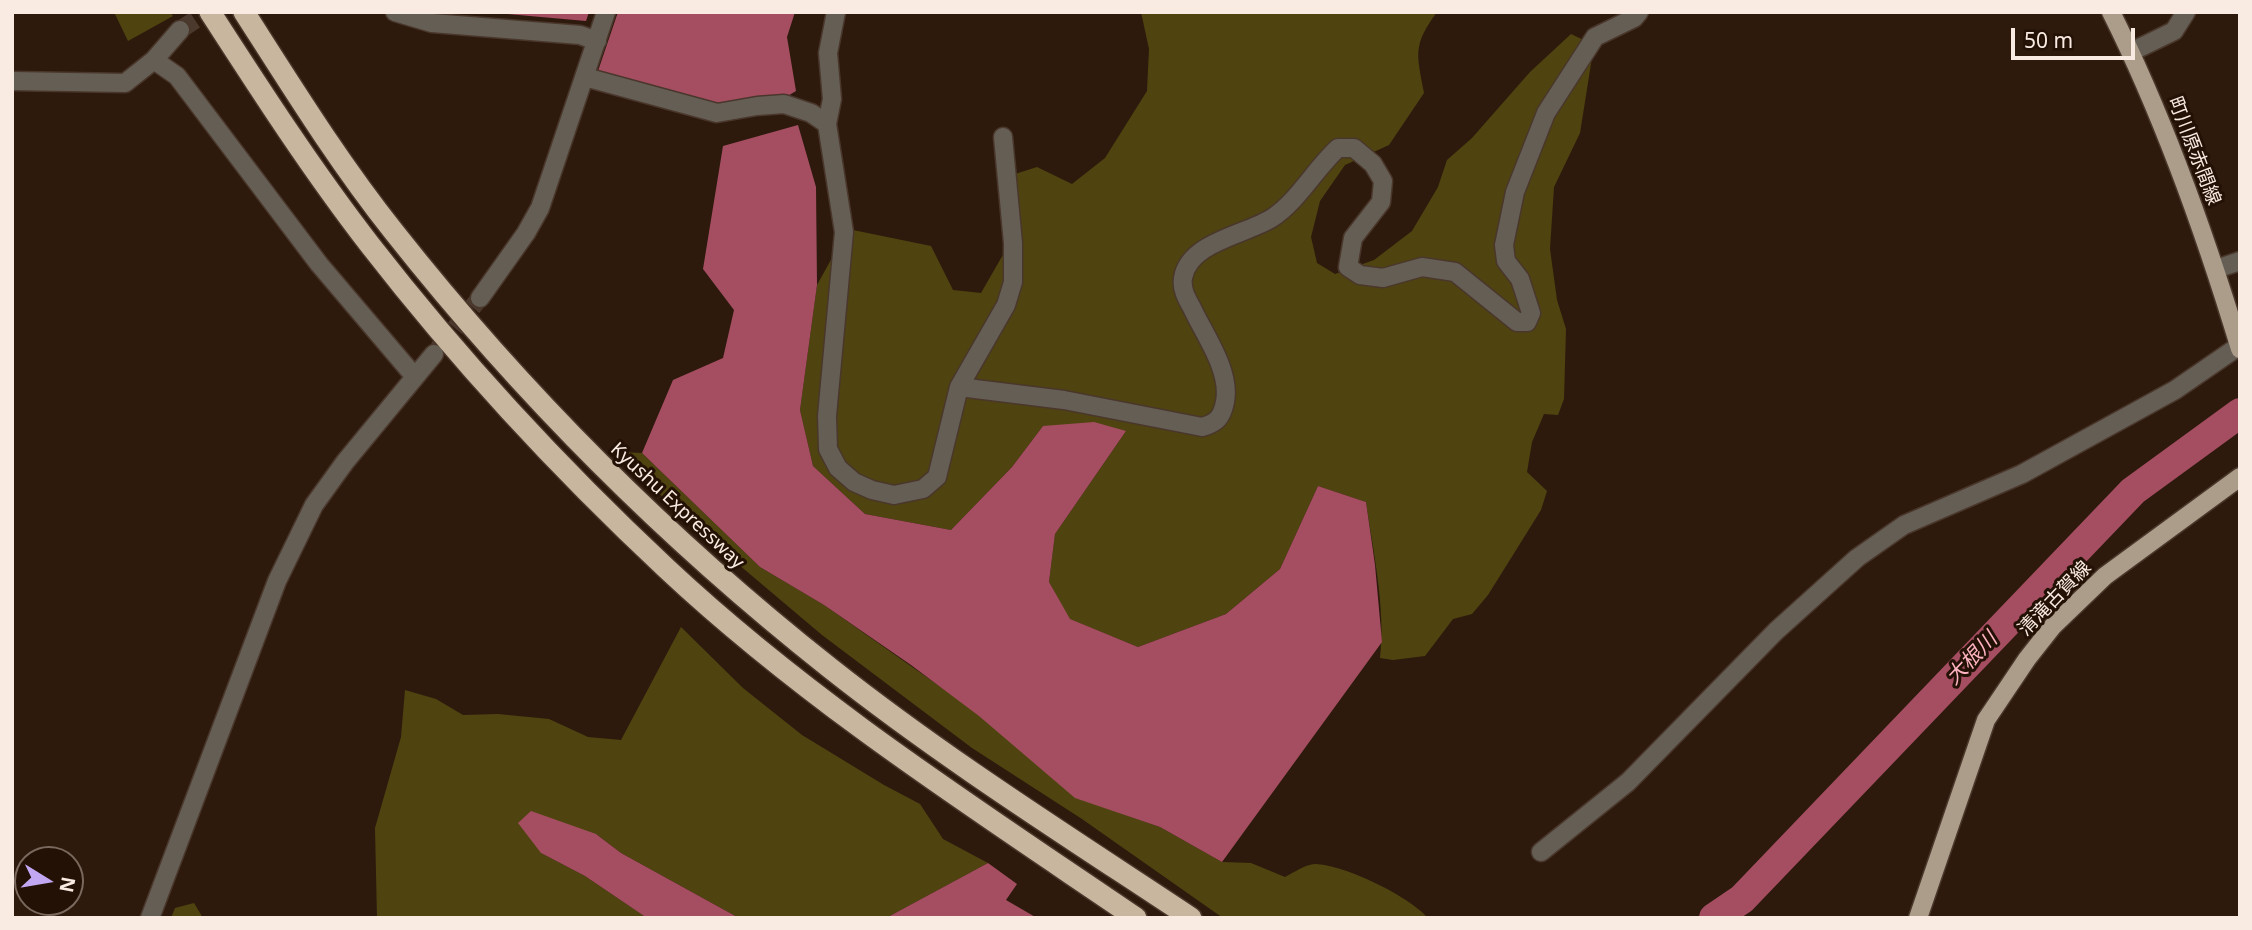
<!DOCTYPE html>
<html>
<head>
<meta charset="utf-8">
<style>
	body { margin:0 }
	#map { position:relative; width:2252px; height:930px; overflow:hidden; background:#2e1a0d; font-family:"Noto Sans",sans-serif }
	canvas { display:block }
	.frame { position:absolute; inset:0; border:14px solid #f9ebe2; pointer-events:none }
	.north { position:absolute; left:14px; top:846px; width:70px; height:70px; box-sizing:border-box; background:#241105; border:2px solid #79685d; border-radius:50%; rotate:101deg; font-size:19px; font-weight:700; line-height:28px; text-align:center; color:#f9ebe2 }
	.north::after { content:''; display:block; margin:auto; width:24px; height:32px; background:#c2a7f2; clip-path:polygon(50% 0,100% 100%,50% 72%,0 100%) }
	.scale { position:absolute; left:2011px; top:28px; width:124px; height:32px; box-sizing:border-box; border:4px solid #f9ebe2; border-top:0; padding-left:9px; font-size:21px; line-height:24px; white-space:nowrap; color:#f9ebe2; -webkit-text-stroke:5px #241105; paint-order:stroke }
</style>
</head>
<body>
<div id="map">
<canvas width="2252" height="930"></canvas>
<div class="frame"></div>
<div class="north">N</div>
<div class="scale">50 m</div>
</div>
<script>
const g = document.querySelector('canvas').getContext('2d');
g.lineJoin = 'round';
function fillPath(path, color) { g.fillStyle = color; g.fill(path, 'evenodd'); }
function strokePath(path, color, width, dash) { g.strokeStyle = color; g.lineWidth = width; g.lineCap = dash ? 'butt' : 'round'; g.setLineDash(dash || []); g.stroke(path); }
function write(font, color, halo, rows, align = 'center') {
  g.font = font + ' "Noto Sans","Noto Sans JP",sans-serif'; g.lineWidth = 6; g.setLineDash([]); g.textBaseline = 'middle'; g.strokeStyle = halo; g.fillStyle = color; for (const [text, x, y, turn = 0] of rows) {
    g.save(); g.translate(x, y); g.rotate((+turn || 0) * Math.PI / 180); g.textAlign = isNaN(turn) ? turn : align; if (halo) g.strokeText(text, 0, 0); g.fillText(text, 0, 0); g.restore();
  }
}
fillPath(new Path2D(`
	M114,12H170L173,16L128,41Z
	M1141,12H1437C1412,46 1417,54 1424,93L1389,145L1345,165L1320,201L1311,237L1317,263L1335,274L1374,260L1412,231L1438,187L1447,160L1472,138L1530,72L1571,34L1594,45L1580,133L1554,187L1550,249L1557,300L1566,329L1564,399L1558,415L1544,414L1532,442L1527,472L1547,491L1541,510L1488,595L1472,614L1453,619L1425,656L1393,660L1380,658C1386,609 1373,551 1366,502L1318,486L1280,569L1226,614L1138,647L1069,619L1049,582L1055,534L1126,431L1043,426L1012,467L951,530L865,514L813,466L800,410L817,285L848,229L931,246L953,290L981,293L1004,253L1015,174L1037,167L1072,184L1105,158L1147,91L1149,49Z
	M619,452L642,453L760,567L824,605L1120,813L1160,827L1222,862L1251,863L1285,877C1293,873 1306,864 1315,864C1345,865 1409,896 1428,918H1223L1082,819L972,748L822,635L680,515Z
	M681,627L743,688L802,735L884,785L920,804L943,839L988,863L886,918H739L621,853L596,834L541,853L585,876L647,918H377L375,828L401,737L405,690L436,699L463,715L498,714L549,719L588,737L621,740Z
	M194,903L203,918H171L175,908Z`), '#4f4410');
fillPath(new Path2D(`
	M485,12H589L586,21Z
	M618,12H795L787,37L796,91L786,97L715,105L598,71Z
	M798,125L816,187L817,285L800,410L813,466L865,514L951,530L1012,467L1043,426L1094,422L1126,431L1055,534L1049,582L1070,619L1138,647L1226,614L1280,569L1318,486L1366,502L1375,565L1382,642L1222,862L1160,827L1075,798L979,716L911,665L824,605L760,567L642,453L673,380L723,358L734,310L703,269L723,146Z
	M531,811L596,834L621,853L739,918H647L585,876L541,853L518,823Z
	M988,863L1017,884L1006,900L1037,918H886Z`), '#a54e62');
strokePath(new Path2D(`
	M1714,918L1742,899L2133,491L2240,413`), '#a54e62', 30);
strokePath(new Path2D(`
	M180,30L207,12
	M438,349L480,298`), '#4c392d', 18, [18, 9]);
const minor = new Path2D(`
	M395,12L432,23L580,35L597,41
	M836,12L828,53L832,99L827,124L844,232L827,416L828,449L838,468L854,482L872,490L894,495L923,489L937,477L959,387L1006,305L1013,282V243L1003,137
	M2131,52L2174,31L2186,12
	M154,60L180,30
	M585,77L717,113L757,106L784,104L811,113L827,124
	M12,81L125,83L154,60L177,76L319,264L415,377
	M2216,269L2240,261
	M480,298L526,233L540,208L606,12
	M959,387L1064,400L1202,427C1217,423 1222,417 1225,402C1231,371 1205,336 1192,308C1187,299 1181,289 1183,278C1189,242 1245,235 1272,218C1298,201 1315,169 1338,148H1354L1373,164L1383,181L1381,202L1353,238L1348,267L1360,275L1383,278L1422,267L1455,272L1517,322H1527L1531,313L1520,279L1506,261L1504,245L1515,192L1546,113L1595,37L1634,18L1639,12
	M1541,852L1628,782L1776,631L1857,558L1904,525L2022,474L2175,390L2239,346
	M150,918L277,581L314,505L345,462L434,354`);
const major = new Path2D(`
	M2111,12C2165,120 2205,233 2240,349
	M1918,918L1986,720L2027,659L2053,626L2105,576L2240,477`);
const highway = new Path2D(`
	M210,12C261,91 312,170 370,245C460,361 560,469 667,569C809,702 976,809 1136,918
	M244,12C292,87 339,163 394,232C522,394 668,540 830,668C945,759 1069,837 1191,918`);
strokePath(minor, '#4a372b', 21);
strokePath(major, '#4a372b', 21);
strokePath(highway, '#4a372b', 24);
strokePath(minor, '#655e55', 18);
strokePath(major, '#ac9d8a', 18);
strokePath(highway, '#c9b69f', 21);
write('19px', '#f9ebe2', '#241105', [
	["町川原赤間線",2194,151,69],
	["Kyushu Expressway",677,506,43],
	["清滝古賀線",2055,599,-46]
]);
write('italic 21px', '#feb4c1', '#241105', [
	["大根川",1972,659,-46]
]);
</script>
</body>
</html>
